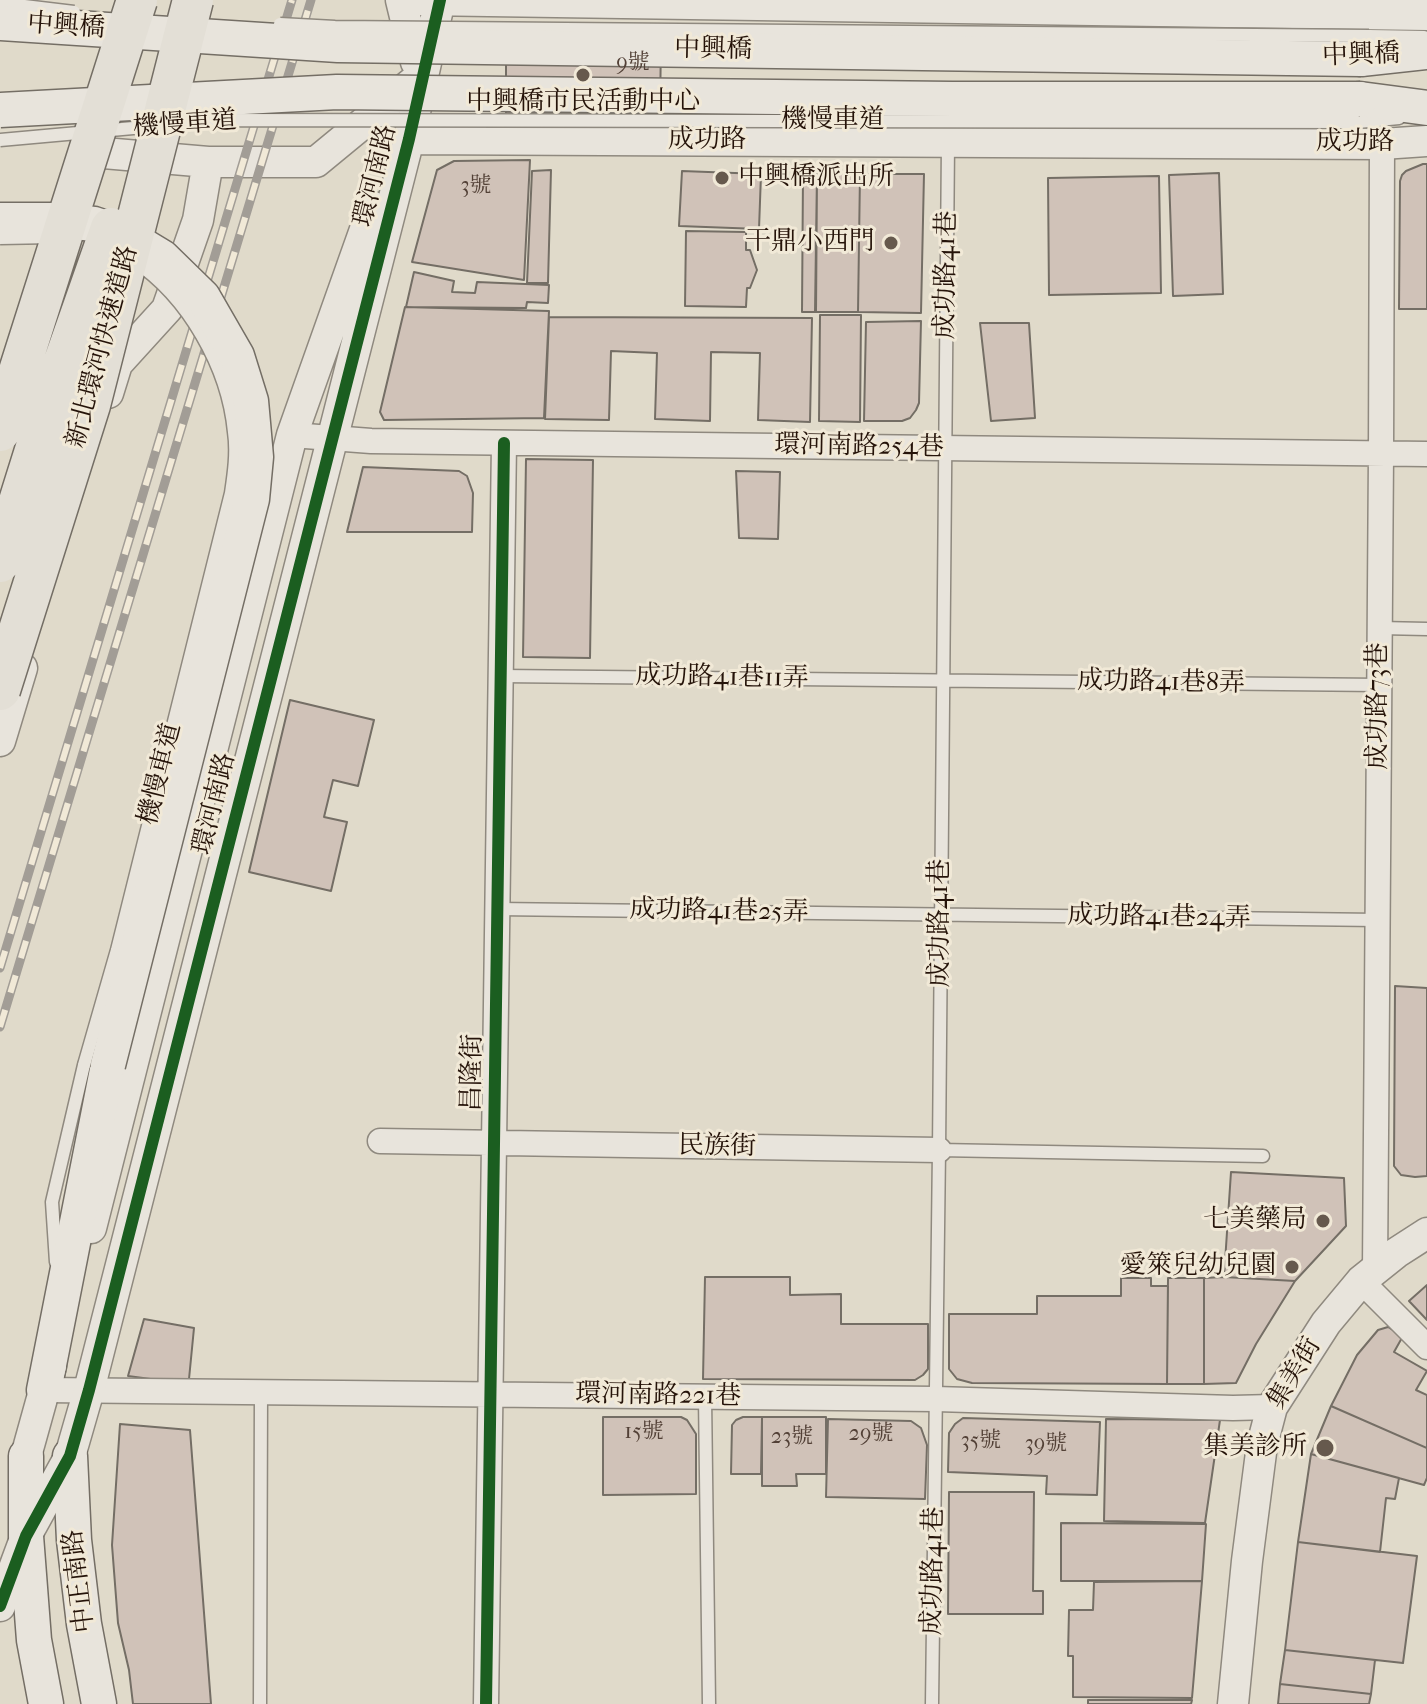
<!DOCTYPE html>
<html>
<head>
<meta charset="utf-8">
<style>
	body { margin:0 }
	canvas { display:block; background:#e0daca }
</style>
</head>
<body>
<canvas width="1427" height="1704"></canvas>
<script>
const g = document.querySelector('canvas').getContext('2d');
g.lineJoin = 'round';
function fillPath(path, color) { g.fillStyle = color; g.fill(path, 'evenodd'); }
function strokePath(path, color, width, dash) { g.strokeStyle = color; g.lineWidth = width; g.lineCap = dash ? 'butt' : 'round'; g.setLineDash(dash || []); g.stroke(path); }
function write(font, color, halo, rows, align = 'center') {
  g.font = font + ' "IM FELL French Canon","Noto Serif TC",serif'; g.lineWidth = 6; g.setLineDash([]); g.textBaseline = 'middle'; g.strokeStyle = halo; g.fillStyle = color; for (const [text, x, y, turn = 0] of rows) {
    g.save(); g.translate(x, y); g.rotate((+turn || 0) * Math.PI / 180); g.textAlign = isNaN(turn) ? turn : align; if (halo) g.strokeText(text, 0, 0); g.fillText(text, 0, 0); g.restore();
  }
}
const building = new Path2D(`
	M506,36L661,37L660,114L506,113Z
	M530,160L524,280L412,262L437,170L454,161Z
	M1423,164H1427V309H1399L1400,181L1402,175L1406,171Z
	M551,170L548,283H527L532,171Z
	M682,171L761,174L759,229L679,226Z
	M817,173L815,312H802L803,174Z
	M1219,173L1223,294L1173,296L1169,175Z
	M817,174H860L858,312H816Z
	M860,174H924L921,313L858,312Z
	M1159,176L1161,293L1049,295L1048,178Z
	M686,231L746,232V250H750L757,270L750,288H747L746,307L685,306Z
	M414,272L454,281L452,292L475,293L477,282L549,285L548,303L527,302L526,308L406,307Z
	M405,307L549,311L544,418L384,420L380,412Z
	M820,315H861L860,422L819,421Z
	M549,317L812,318L810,422L758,420L760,353L711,352L710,421L655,419L657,353L611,351L609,420L545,419Z
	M921,321L919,403L916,410L910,418L902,421H864L866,322Z
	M980,323H1029L1035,418L991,421Z
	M526,459L593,460L590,658L523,657Z
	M363,467L459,471L467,476L473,493L472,532H347Z
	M736,471L780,472L778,539L739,538Z
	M290,700L374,720L358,786L333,780L324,817L347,822L331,891L249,872Z
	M1395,986L1427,988V1176L1415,1177L1401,1175L1394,1166Z
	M1231,1172L1344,1178L1346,1226L1295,1281L1224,1277Z
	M705,1277H790V1295L841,1294V1324H928V1369L923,1375L915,1380L703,1379Z
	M1224,1277L1295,1281L1256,1344L1236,1383L1204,1384V1278Z
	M1121,1278H1151V1286H1168L1167,1384L972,1383L957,1379L949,1369V1314H1037V1296H1121Z
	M1168,1278H1204V1384H1167Z
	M1427,1285V1320L1409,1301Z
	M144,1319L194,1328L189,1379L158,1380L128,1376Z
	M1388,1327L1403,1336L1394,1352L1427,1371L1416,1390L1427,1395V1448L1331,1406L1357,1355L1378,1330Z
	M1331,1406L1427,1448V1478L1424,1485L1311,1454Z
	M603,1417H681L687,1420L696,1434V1494L603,1495Z
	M743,1417H762L761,1474H731L732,1425L736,1420Z
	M762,1417H826V1474H796L797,1486H762Z
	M963,1418L1100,1422L1097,1495L1046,1494L1047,1476L948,1472L949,1433L955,1424Z
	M828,1419L911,1421L921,1428L927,1445L925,1499L826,1497Z
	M1106,1419L1220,1420L1205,1523L1104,1521Z
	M120,1424L190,1430L211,1704H133L129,1670L118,1623L112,1545Z
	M1311,1454L1399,1478L1395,1499L1386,1498L1380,1552L1298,1542Z
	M949,1492H1034L1033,1591H1043V1614H948Z
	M1061,1523L1206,1524L1202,1581H1061Z
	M1298,1542L1417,1556L1403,1663L1285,1650Z
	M1202,1581L1192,1698L1073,1697V1656H1068L1069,1610H1093L1094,1582Z
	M1285,1650L1375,1660L1371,1694L1280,1684Z
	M1280,1684L1371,1694L1369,1704H1278Z
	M1088,1700H1192L1191,1704H1088Z`);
fillPath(building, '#d0c2b8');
strokePath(building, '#746e65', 2);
const service = new Path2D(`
	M1369,36L1424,37
	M1358,122L1399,118
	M1380,628L1427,629
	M501,676L1380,685
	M497,909L1378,920
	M939,1150L1263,1156
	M56,1262L52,1202L84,1065
	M705,1397L709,1704
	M260,1704L261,1392
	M932,1704L939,1150L948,143`);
const minor = new Path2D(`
	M292,435L371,441L1427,454
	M380,1141L939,1150
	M1375,1269L1381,454L1382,144
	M1361,1281L1427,1347
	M44,1390L936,1399L1233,1408L1272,1407
	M486,1704L504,443`);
const tertiary = new Path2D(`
	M401,0L416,62
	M422,0L1427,15
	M409,139L1382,144L1427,141
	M92,152L208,162H316L412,83
	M108,393L117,364L167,309L198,220L208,162
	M0,741L22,668
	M91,1228L292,435L373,207
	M26,1456L51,1366
	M0,1606L26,1536L70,1456L89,1390L409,139L440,0
	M1233,1704L1247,1561L1262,1445L1272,1407L1326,1323L1361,1281L1396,1253L1427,1233`);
const secondary = new Path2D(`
	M1361,59L1427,52
	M1360,99L1427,108
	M44,1390L108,1065
	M26,1456V1536L34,1640L46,1704
	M70,1456L74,1540L84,1624L99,1704`);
strokePath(service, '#8f897f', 15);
strokePath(minor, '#8f897f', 27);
strokePath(tertiary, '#8f897f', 33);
strokePath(secondary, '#746e65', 37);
strokePath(service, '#e8e4dc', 12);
strokePath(minor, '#e8e4dc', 24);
strokePath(tertiary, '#e8e4dc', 30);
strokePath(secondary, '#e8e4dc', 34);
const rail = new Path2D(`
	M0,968L292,0
	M0,1027L311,0`);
strokePath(rail, '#a29d96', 9);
strokePath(rail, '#f1e9d7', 6, [18]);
const serviceBridge = new Path2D(`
	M0,3L74,12
	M280,24L335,27L1369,36
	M0,140L222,120L1358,122
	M0,238L53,237
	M84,1065L117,950L231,493C234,473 237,452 234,432C228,367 188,297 134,261`);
const secondaryBridge = new Path2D(`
	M0,23L338,45L1361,59
	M0,110L337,92L952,99H1360
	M0,220H56L94,224L124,234L162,257L203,297L237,356L251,401L256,457L252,499L108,1065`);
const trunkBridge = new Path2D(`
	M0,431L137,0
	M0,562L53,393L111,228
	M0,690L90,405L193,0`);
strokePath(serviceBridge, '#8f897f', 15, []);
strokePath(secondaryBridge, '#746e65', 37, []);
strokePath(trunkBridge, '#746e65', 43, []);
strokePath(serviceBridge, '#e8e4dc', 12);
strokePath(secondaryBridge, '#e8e4dc', 34);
strokePath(trunkBridge, '#e3dfd6', 40);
strokePath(new Path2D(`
	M0,1606L26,1536L70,1456L89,1390L409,139L440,0
	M486,1704L504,443`), '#1b5e20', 12);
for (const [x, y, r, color] of [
	[583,75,8,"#66594d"],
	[722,178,8,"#66594d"],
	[891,243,8,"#66594d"],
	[1323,1221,8,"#66594d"],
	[1292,1267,8,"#66594d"],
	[1325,1448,10,"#66594d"]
]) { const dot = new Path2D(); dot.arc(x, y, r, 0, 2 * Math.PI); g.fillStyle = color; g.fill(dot); strokePath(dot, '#f1e9d7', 3); }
write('22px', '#524036', null, [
	["9號",633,64],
	["3號",476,187],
	["15號",644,1433],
	["29號",871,1435],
	["23號",792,1438],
	["35號",981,1442],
	["39號",1046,1445]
]);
write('26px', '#251309', '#f1e9d7', [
	["中興橋",66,27,4],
	["中興橋",713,50,1],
	["中興橋",1361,56,-2],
	["機慢車道",833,121],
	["機慢車道",185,125,-4],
	["成功路",707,141],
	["成功路",1355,143],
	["環河南路",376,176,-76],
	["成功路41巷",947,275,-89],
	["新北環河快速道路",103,347,-75],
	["環河南路254巷",859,447,1],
	["成功路41巷11弄",722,678,1],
	["成功路41巷8弄",1161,683,1],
	["成功路73巷",1379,706,-90],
	["機慢車道",161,774,-76],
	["環河南路",215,804,-76],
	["成功路41巷25弄",719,912,1],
	["成功路41巷24弄",1159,918,1],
	["成功路41巷",941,923,-90],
	["昌隆街",473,1073,-89],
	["民族街",717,1147,1],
	["集美街",1295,1374,-59],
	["環河南路221巷",658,1396,1],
	["成功路41巷",934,1571,-89],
	["中正南路",80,1581,-97]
]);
write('26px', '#251309', '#f1e9d7', [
	["中興橋市民活動中心",583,103,"center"],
	["中興橋派出所",738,178,"left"],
	["干鼎小西門",875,243],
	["七美藥局",1307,1221],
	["愛箂兒幼兒園",1276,1267],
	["集美診所",1307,1448]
], 'right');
</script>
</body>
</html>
